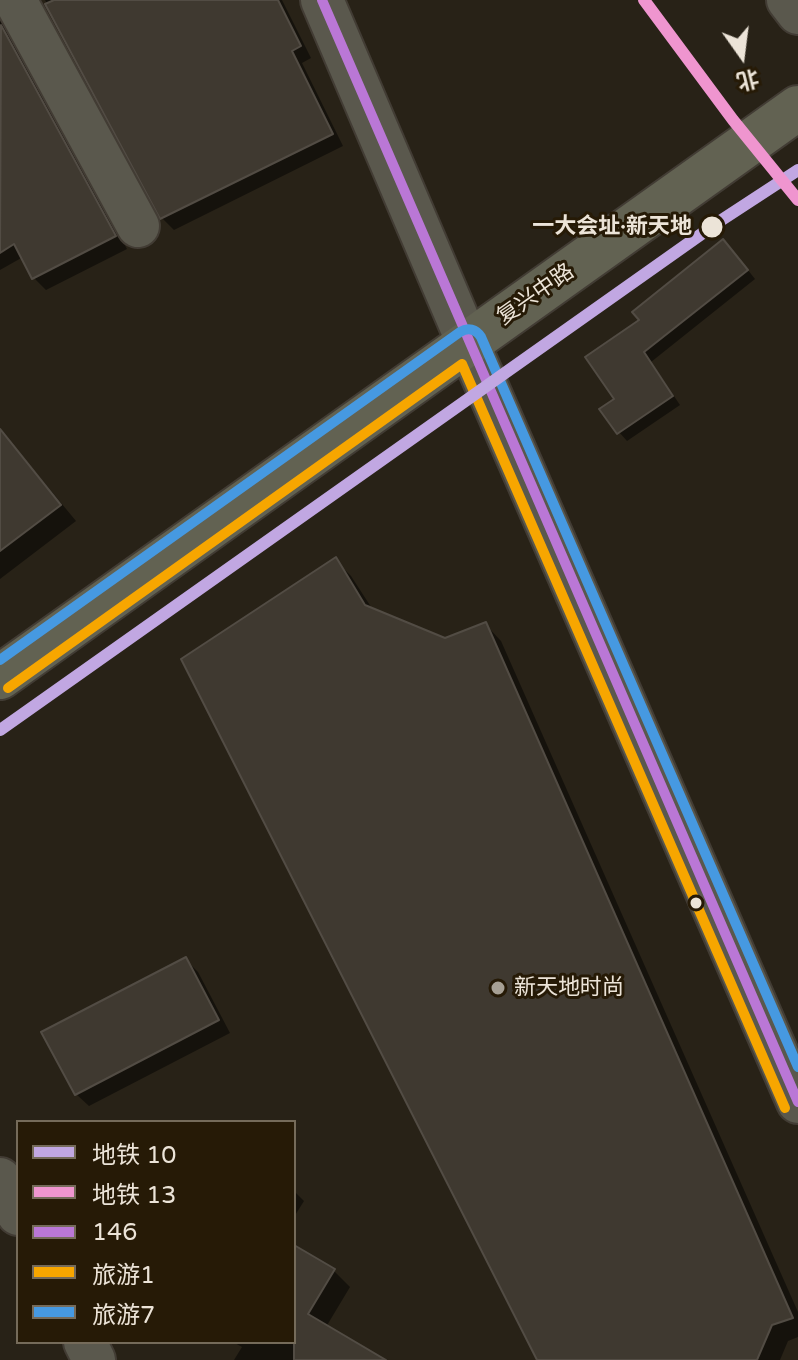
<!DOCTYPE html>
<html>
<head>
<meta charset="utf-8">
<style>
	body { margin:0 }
	#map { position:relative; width:798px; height:1360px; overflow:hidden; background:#282217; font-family:"Varela Round","Noto Sans SC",sans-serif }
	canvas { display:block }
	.legend { position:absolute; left:16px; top:1120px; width:280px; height:224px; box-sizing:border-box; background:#261a06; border:2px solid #756b5a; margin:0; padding:10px 14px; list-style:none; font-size:24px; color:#ece4d8 }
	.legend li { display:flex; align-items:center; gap:16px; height:40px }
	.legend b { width:40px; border:2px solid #756b5a }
	.north { position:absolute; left:702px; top:16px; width:80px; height:80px; -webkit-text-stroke:6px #261a06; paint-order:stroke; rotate:166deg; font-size:22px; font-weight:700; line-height:32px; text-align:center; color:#ece4d8 }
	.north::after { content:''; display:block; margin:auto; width:28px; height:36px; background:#ece4d8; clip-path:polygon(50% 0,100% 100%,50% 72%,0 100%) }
</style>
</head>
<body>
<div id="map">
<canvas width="798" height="1360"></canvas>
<ul class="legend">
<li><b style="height:10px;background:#c1a7e2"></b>地铁 10</li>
<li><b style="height:10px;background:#ef95cf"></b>地铁 13</li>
<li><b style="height:10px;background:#ba77d6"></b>146</li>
<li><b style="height:10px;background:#f7a600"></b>旅游1</li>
<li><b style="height:10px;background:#4699e1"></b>旅游7</li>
</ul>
<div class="north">北</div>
</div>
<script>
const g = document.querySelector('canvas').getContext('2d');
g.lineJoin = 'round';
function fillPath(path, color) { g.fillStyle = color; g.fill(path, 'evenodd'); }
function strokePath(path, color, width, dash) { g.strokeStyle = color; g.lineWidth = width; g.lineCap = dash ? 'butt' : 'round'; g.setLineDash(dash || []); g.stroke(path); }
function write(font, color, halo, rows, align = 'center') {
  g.font = font + ' "Varela Round","Noto Sans SC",sans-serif'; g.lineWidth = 6; g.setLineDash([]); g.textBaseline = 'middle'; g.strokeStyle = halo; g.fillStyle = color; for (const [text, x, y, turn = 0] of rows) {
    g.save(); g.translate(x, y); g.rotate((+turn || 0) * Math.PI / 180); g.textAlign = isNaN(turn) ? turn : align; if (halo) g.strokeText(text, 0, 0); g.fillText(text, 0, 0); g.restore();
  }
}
fillPath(new Path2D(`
	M0,0L5,25L127,249L46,290L34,278L23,257L0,270Z
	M45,0H282L311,58L302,63L343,146L174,230L162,218Z
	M732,250L755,279L651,362L680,405L627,441L619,432L616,400L641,321Z
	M0,429L76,521L0,579Z
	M335,560L351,576L373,610L445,640L485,624L501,641L798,1312V1337L788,1341L780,1360H539Z
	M185,959L198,972L230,1033L89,1106L76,1094Z
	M294,1191L304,1201L294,1217Z
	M294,1247L334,1271L350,1287L326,1327L374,1360H234L242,1347L233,1342H294Z`), '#0007');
const building = new Path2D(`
	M54,0H278L301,46L292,51L333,134L160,219L45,4Z
	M1,25L116,236L32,279L14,244L0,253Z
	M723,239L748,270L644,352L673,396L617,434L599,409L614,399L585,357L639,320L632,312Z
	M0,429L61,505L0,551Z
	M336,557L365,605L445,638L486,622L793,1318L772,1325L757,1360H537L181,659Z
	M186,957L219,1020L75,1095L41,1032Z
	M294,1245L335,1269L308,1314L386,1360H294Z`);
fillPath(building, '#3f3930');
strokePath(building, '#524c44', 2);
const minor = new Path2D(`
	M15,0L138,226
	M322,0L468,343L798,1102
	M788,0L798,13
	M0,1179L18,1214
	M85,1342L94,1360`);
const major = new Path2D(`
	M0,677L798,108`);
strokePath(minor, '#423c34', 46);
strokePath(major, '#423c34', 48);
strokePath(minor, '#5a584d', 42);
strokePath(major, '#626252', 44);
strokePath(new Path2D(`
	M322,0L798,1102`), '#ba77d6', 10);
strokePath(new Path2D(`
	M8,688L462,364L785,1108`), '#f7a600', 10);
strokePath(new Path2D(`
	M0,660L460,332C468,327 476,329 481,337L798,1067`), '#4699e1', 10);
strokePath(new Path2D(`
	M0,730L717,223L798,170`), '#c1a7e2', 12);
strokePath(new Path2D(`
	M644,0L733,120L798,200`), '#ef95cf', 12);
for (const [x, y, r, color] of [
	[712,227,12,"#ece4d8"],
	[696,903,7,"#ece4d8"],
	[498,988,8,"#a7a094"]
]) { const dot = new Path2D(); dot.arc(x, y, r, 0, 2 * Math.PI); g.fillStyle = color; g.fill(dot); strokePath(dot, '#261a06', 3); }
write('bold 22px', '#ece4d8', '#261a06', [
	["一大会址·新天地",692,227]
], 'right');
write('22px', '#ece4d8', '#261a06', [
	["复兴中路",536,295,-35]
]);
write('22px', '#ece4d8', '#261a06', [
	["新天地时尚",514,988]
], 'left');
</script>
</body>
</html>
